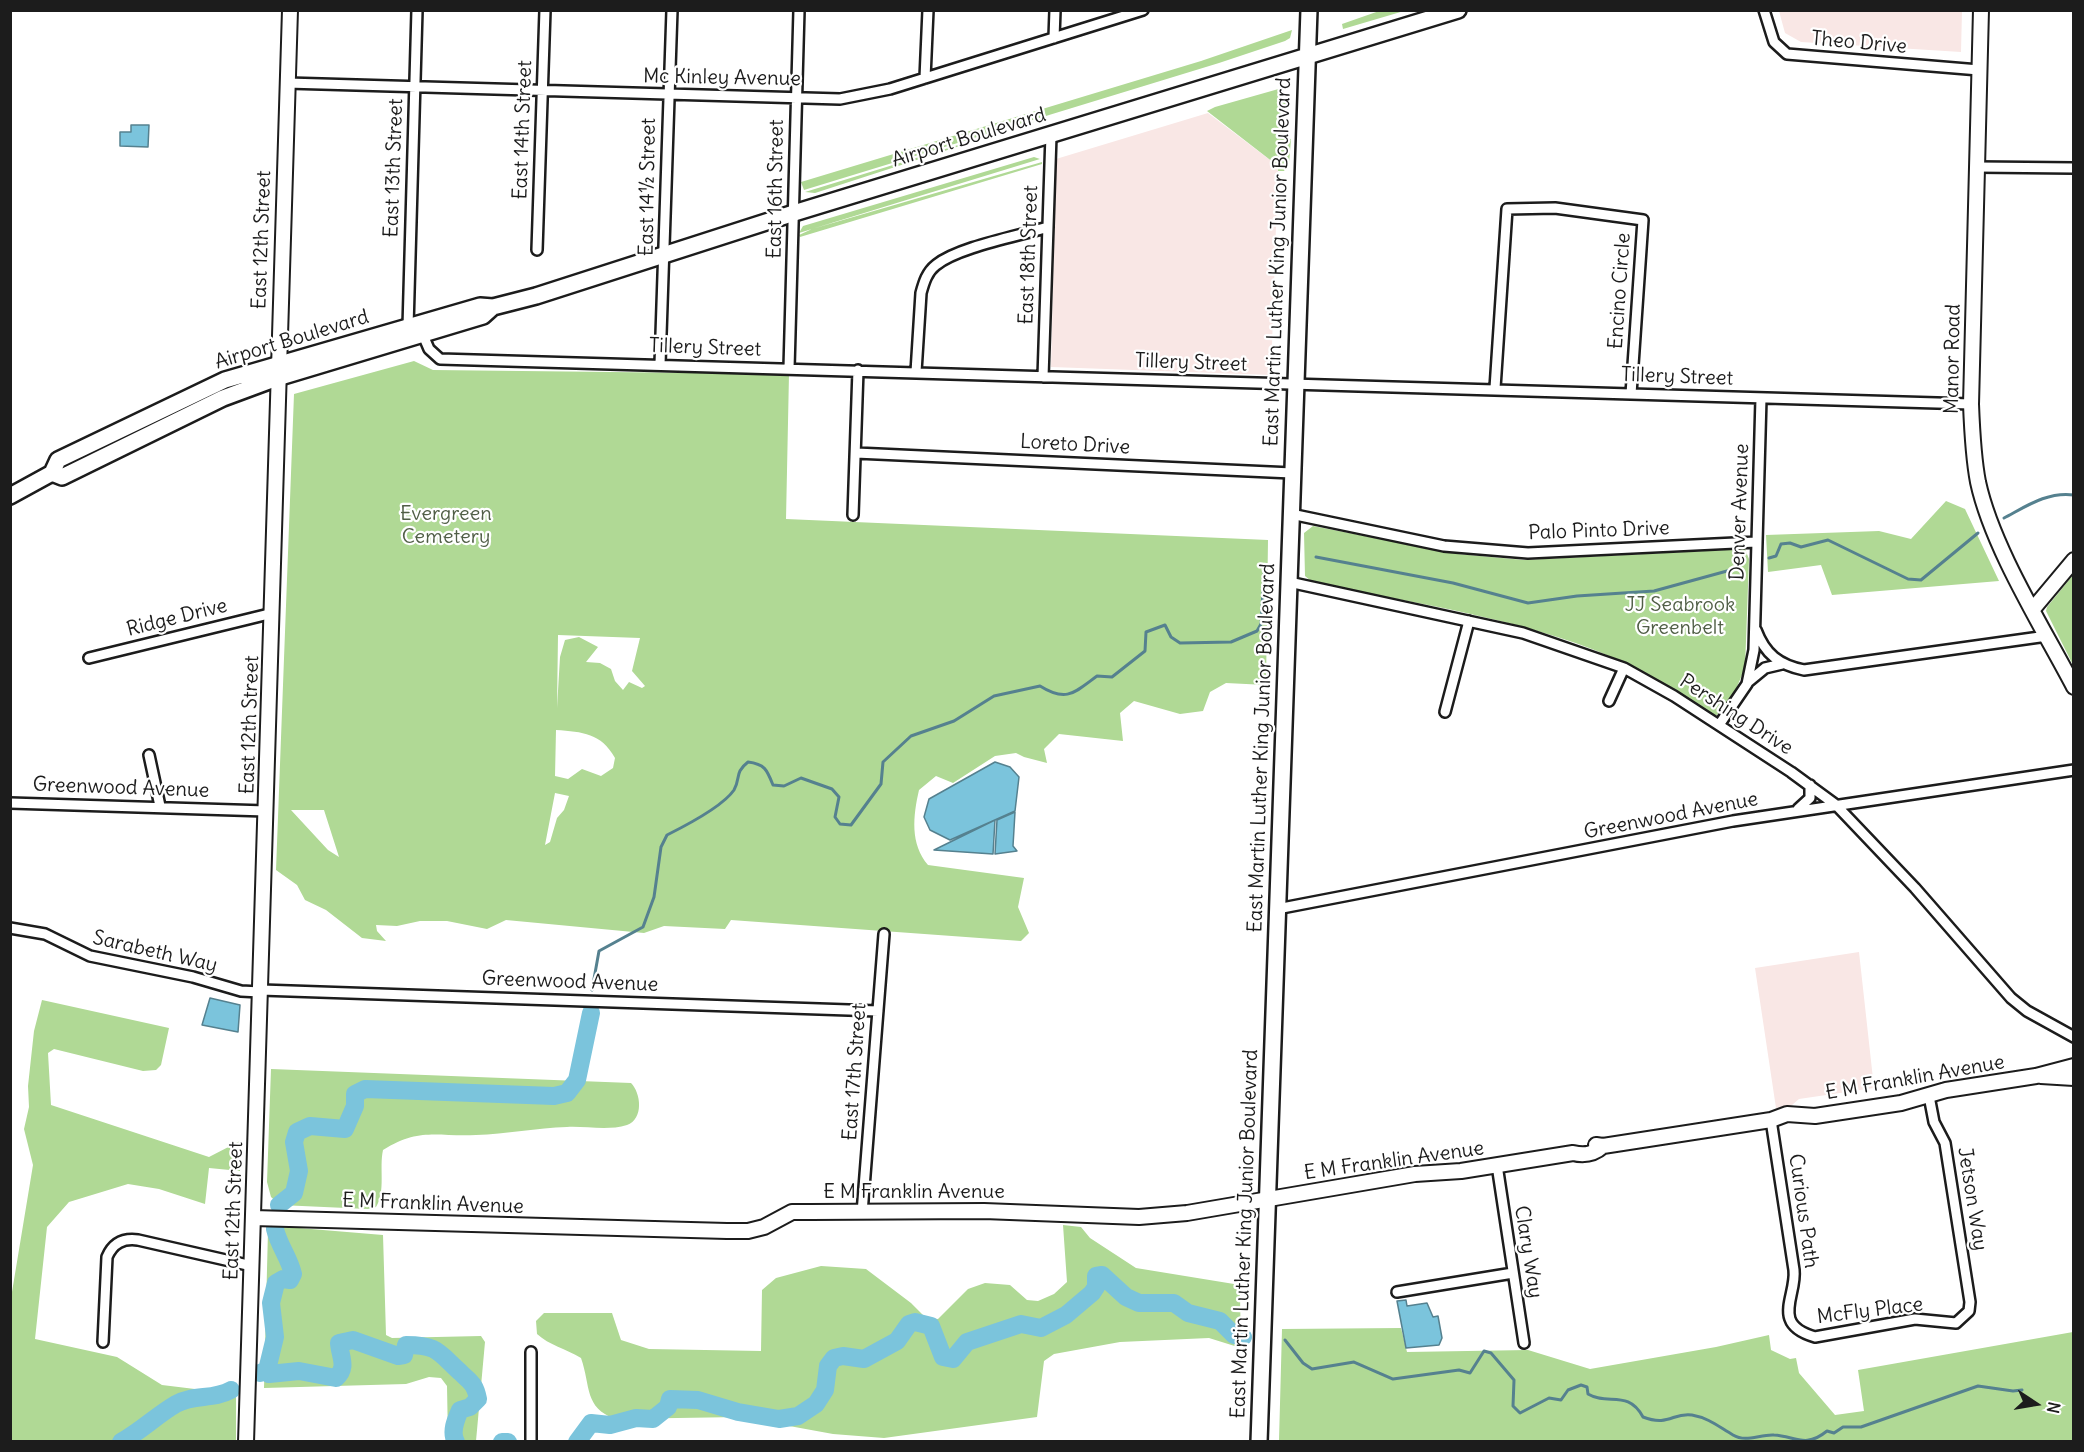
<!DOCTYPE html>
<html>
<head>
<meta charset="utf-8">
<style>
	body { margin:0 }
	#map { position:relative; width:2084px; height:1452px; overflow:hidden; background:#fff; font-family:Delius,sans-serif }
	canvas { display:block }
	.frame { position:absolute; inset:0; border:12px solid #1c1c1c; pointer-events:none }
	.north { position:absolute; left:2006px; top:1374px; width:60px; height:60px; -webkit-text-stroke:4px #fff; paint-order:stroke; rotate:102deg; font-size:16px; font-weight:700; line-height:24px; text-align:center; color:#1c1c1c }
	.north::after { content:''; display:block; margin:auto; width:21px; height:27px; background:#1c1c1c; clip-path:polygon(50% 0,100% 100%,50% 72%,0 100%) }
</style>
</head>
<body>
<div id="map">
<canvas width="2084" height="1452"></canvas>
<div class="frame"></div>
<div class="north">N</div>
</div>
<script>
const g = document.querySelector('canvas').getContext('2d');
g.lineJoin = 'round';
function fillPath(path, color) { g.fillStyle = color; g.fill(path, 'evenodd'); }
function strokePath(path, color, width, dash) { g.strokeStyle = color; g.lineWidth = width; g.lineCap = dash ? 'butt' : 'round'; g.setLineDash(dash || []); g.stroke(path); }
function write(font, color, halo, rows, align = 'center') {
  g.font = font + ' Delius,sans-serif'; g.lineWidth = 4.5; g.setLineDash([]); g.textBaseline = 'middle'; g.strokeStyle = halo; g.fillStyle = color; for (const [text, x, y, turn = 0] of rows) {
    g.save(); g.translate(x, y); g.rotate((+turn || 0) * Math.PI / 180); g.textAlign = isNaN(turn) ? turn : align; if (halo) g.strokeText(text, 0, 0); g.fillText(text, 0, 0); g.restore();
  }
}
fillPath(new Path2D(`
	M1779,11H1962L1961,52L1801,42L1785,33Z
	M1208,113L1278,166L1271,375L1051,367L1056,159Z
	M1859,952L1874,1088L1799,1099L1792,1105L1776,1108L1755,968Z`), '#f9e7e5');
fillPath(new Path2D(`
	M1382,10L1404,11L1343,29L1342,24Z
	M1292,30L1290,38L1285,41L1219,63L804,190L801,182L1201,61Z
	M1282,88L1289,101L1285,138L1291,139L1289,164L1284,171H1278V166L1207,111L1215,107Z
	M1043,119L815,193L805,192Z
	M1034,157L1040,159L799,233L803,226Z
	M1042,162V164L800,237L799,235L812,229Z
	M414,361L433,370L789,374L786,519L1268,540L1266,685L1226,683L1210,692L1203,711L1180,714L1134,701L1120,713L1123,741L1059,734L1044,749L1047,763L1024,757L1016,753L995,756L953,783L936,776L919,790C913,816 910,844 928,865L1024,878L1018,907L1029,933L1021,941L731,920L725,929L664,926L644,933L506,920L487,929L447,921H420L397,926L376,925L377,931L386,941L362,938L326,910L305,900L297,885L276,870L294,394ZM558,635L640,638L632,671L645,686L642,688L629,682L623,690L615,681L611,669L600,663L586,662L598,647L579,637L565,640L560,657L557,708ZM556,730C583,732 601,733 615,758L613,768L601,776L582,769L568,779L555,776ZM555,793L569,796L564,810L557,818L550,842L545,845ZM291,810H324L339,857L328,850Z
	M1946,501L1965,509L1999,581L1832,595L1821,565L1768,572L1766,535L1879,531L1911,539Z
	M1313,526L1458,554L1524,560L1745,549L1749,559L1745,668L1733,696L1716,716C1689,699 1662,681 1634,667C1534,619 1419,605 1312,582L1305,576L1304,533Z
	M2073,575V665L2046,611L2047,607Z
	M42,1000L169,1028L161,1065L156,1070L143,1071L54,1049L48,1053L51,1105L209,1157L240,1141V1171L209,1168L205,1204L159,1189L128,1184L69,1202L47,1227L35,1339L117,1357L162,1385L236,1394V1441H11V1298L33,1165L24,1129L29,1107L28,1086L34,1031Z
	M271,1069L631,1083C641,1093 644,1119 627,1125C608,1131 586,1126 567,1127C537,1128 506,1134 476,1135C437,1137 420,1127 383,1150C379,1168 386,1191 376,1207L368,1209L280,1205L271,1197L267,1182Z
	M1063,1225L1081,1227L1090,1238L1136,1268L1234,1284L1240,1296L1241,1348L1209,1338L1120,1342L1054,1354L1044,1361L1037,1417L884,1438L833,1434L740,1417L615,1419C584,1407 591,1387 581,1358C566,1349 549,1345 537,1334L536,1321L544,1313H612L621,1340L649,1349L761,1351L762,1290L776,1278L821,1266L866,1269L911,1303L926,1318L938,1319L968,1289L985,1283L1010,1285L1027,1300L1038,1301L1054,1294L1067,1282Z
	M275,1226L383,1235L386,1335L392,1338L481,1336L485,1342L476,1441H448L447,1386L441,1378L429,1377L406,1384L264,1388L268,1230Z
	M1401,1328L1407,1352L1528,1350L1590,1369L1716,1347L1769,1335L1771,1350L1790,1359L1796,1358L1799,1373L1835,1415L1864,1411L1858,1370L2073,1332V1441H1279L1282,1329Z`), '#b0d995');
const water = new Path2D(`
	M131,125H149L148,147L120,146V132H131Z
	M995,762L1010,767L1019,777L1015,811L950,840L930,830L924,817L929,799Z
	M1015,812L1013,846L1017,851L995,854L997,820Z
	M995,820L993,854L934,850Z
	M210,998L240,1005L238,1032L202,1025Z
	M1406,1300L1407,1306L1427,1303L1433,1317L1438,1316L1442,1338L1439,1345L1406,1348L1397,1301Z`);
fillPath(water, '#7bc4dc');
strokePath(water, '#55818f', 1.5);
strokePath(new Path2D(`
	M2004,518C2025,507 2048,491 2074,495
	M1316,557L1453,583L1528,603L1577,596L1654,591L1738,568
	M1769,558L1776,556L1781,544L1790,543L1801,547L1828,540L1908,579L1921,580L1978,533
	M592,990L599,951L643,927L654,897L661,847L667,835C685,826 723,806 734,790C741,778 734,773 748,762C765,764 767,770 773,785L784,786L801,778L832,789L839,797L835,817L840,824L851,825L881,784L883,762L911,736L954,721L994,696L1040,686C1067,703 1075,692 1097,676L1112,677L1145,651L1146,632L1165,625L1171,637L1180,643L1231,642L1257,631L1261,624L1264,574
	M1285,1340L1303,1363L1312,1369L1354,1362L1393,1379L1459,1370L1470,1373L1484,1351L1491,1353L1514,1380L1513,1406L1520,1413L1549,1398L1561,1400L1568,1390L1581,1385L1587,1387L1588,1394C1608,1406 1628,1389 1643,1417C1669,1427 1673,1412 1692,1415C1709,1418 1719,1427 1733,1435C1746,1443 1760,1434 1774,1435C1795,1436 1805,1449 1827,1431L1834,1433L1843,1427H1861L1978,1386L2013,1391L2022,1390`), '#55818f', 3);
strokePath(new Path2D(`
	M279,1205L294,1193L299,1171L294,1142L297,1132L310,1126L345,1129L355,1106V1094L365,1089L554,1096L567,1093L577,1080L591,1013
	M267,1370L269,1374L299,1371L336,1378C348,1367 340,1357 339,1343L353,1340L398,1356L404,1355L406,1345C438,1345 438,1352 460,1372C470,1382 475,1383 478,1399L470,1407L460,1410C456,1419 450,1432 456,1442
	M260,1373L267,1370L275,1337L271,1303L276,1283L283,1279L290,1280L293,1274C289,1257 279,1246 275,1229
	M121,1442C141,1431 157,1415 176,1404C194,1394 213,1400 231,1390
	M502,1442H508
	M577,1442L591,1423L610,1425L636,1418L653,1419L668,1407L670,1399L698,1400L738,1412L779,1419L798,1416L816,1404L825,1390L828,1366L834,1358L843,1356L864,1359L897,1341L909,1324L915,1322L931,1326L943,1357L953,1359L967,1342L1021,1324L1041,1328L1066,1315L1092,1293L1096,1287V1276L1102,1275L1126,1297L1139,1303H1174L1188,1313L1220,1321L1234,1335L1243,1337`), '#7bc4dc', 18);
const street = new Path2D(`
	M1764,10L1774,42L1787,54L1979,70
	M1054,38L1055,10
	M925,78L928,10
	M287,83L840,99L890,89L1143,10
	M1977,167L2074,168
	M537,250L545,10
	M408,327L417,10
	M423,335L429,349L440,359L1971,404
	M660,364L672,10
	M789,368L799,10
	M916,372L921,293C924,282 927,272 936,265C958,247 1019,236 1048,227
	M1043,377L1051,135
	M1495,388L1507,209L1555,208L1643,220L1631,394
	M856,453L1292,473
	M1291,514L1444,546L1528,553L1756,542
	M853,515L858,370
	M1289,582L1523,633L1624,668L1674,696L1791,772L1836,805L1915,888L2011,998L2027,1011L2074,1037
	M1756,630C1765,654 1779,665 1804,670L2047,636
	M89,658L273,613
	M1748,682L1765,668L1782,664
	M1609,701L1624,668
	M1445,712L1469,621
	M1719,725L1747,684L1754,650L1761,398
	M149,755L160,806
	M10,803L266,811
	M1798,809L1810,798V785
	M1277,909L1733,821L2074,770
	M10,928L45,934L90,956L193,977L241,991L260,992
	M261,990L878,1011
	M1771,1120L1794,1270C1797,1296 1770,1324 1815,1337L1915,1319L1956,1323L1969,1311L1970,1302L1945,1143L1934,1122L1929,1096
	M1497,1165L1524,1343
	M862,1213L884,934
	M1397,1292L1513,1273
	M103,1342L107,1257C113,1243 123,1238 138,1240L252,1266
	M531,1442V1352`);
const secondary = new Path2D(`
	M1981,10L1971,404C1972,430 1973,456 1978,482C1992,547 2042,626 2074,687
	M2033,609L2074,560
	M2041,1076L2074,1078
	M1596,1145L1603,1146L1771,1120L1787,1114L1815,1116L1901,1103L1946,1090L2036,1076L2074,1066
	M253,1218L727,1231H748L764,1227L792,1212H811L984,1211L1139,1217L1187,1213L1415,1174L1461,1171L1573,1153C1585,1156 1594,1154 1603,1146
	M246,1442L290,10`);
const primary = new Path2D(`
	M52,473L62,477L223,398L277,378L483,316L493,307
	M10,496L52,473L58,460L225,380L480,306L493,307L536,296L794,213L1458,10
	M1259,1442L1309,10`);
strokePath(street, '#1c1c1c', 14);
strokePath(secondary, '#1c1c1c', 18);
strokePath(primary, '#1c1c1c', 20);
strokePath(street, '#fff', 9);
strokePath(secondary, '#fff', 14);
strokePath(primary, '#fff', 15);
write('20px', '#1c1c1c', '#fff', [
	["Theo Drive",1859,43,5],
	["Mc Kinley Avenue",722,78,1],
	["East 14th Street",523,130,-88],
	["Airport Boulevard",969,138,-17],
	["East 13th Street",394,168,-88],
	["East 14½ Street",648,187,-89],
	["East 16th Street",776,189,-89],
	["East 12th Street",262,240,-88],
	["East 18th Street",1029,255,-88],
	["East Martin Luther King Junior Boulevard",1278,262,-88],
	["Encino Circle",1620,291,-86],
	["Airport Boulevard",292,340,-17],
	["Tillery Street",705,348,2],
	["Manor Road",1953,359,-89],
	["Tillery Street",1191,363,2],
	["Tillery Street",1677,377,2],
	["Loreto Drive",1075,445,3],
	["Denver Avenue",1740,512,-88],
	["Palo Pinto Drive",1599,531,-2],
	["Ridge Drive",177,618,-14],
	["Pershing Drive",1736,715,33],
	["East 12th Street",250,725,-88],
	["East Martin Luther King Junior Boulevard",1262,748,-88],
	["Greenwood Avenue",121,788,2],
	["Greenwood Avenue",1671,816,-11],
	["Sarabeth Way",155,952,13],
	["Greenwood Avenue",570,982,2],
	["East 17th Street",855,1072,-86],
	["E M Franklin Avenue",1915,1078,-10],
	["E M Franklin Avenue",1394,1161,-8],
	["E M Franklin Avenue",914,1192],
	["Jetson Way",1972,1199,81],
	["E M Franklin Avenue",433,1204,2],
	["East 12th Street",234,1211,-88],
	["Curious Path",1803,1211,82],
	["East Martin Luther King Junior Boulevard",1245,1234,-88],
	["Clary Way",1528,1252,81],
	["McFly Place",1870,1311,-7]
]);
write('20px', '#505e46', '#fff', [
	["Evergreen",446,514],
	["Cemetery",446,537],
	["JJ Seabrook",1680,605],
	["Greenbelt",1680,628]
]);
</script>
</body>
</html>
